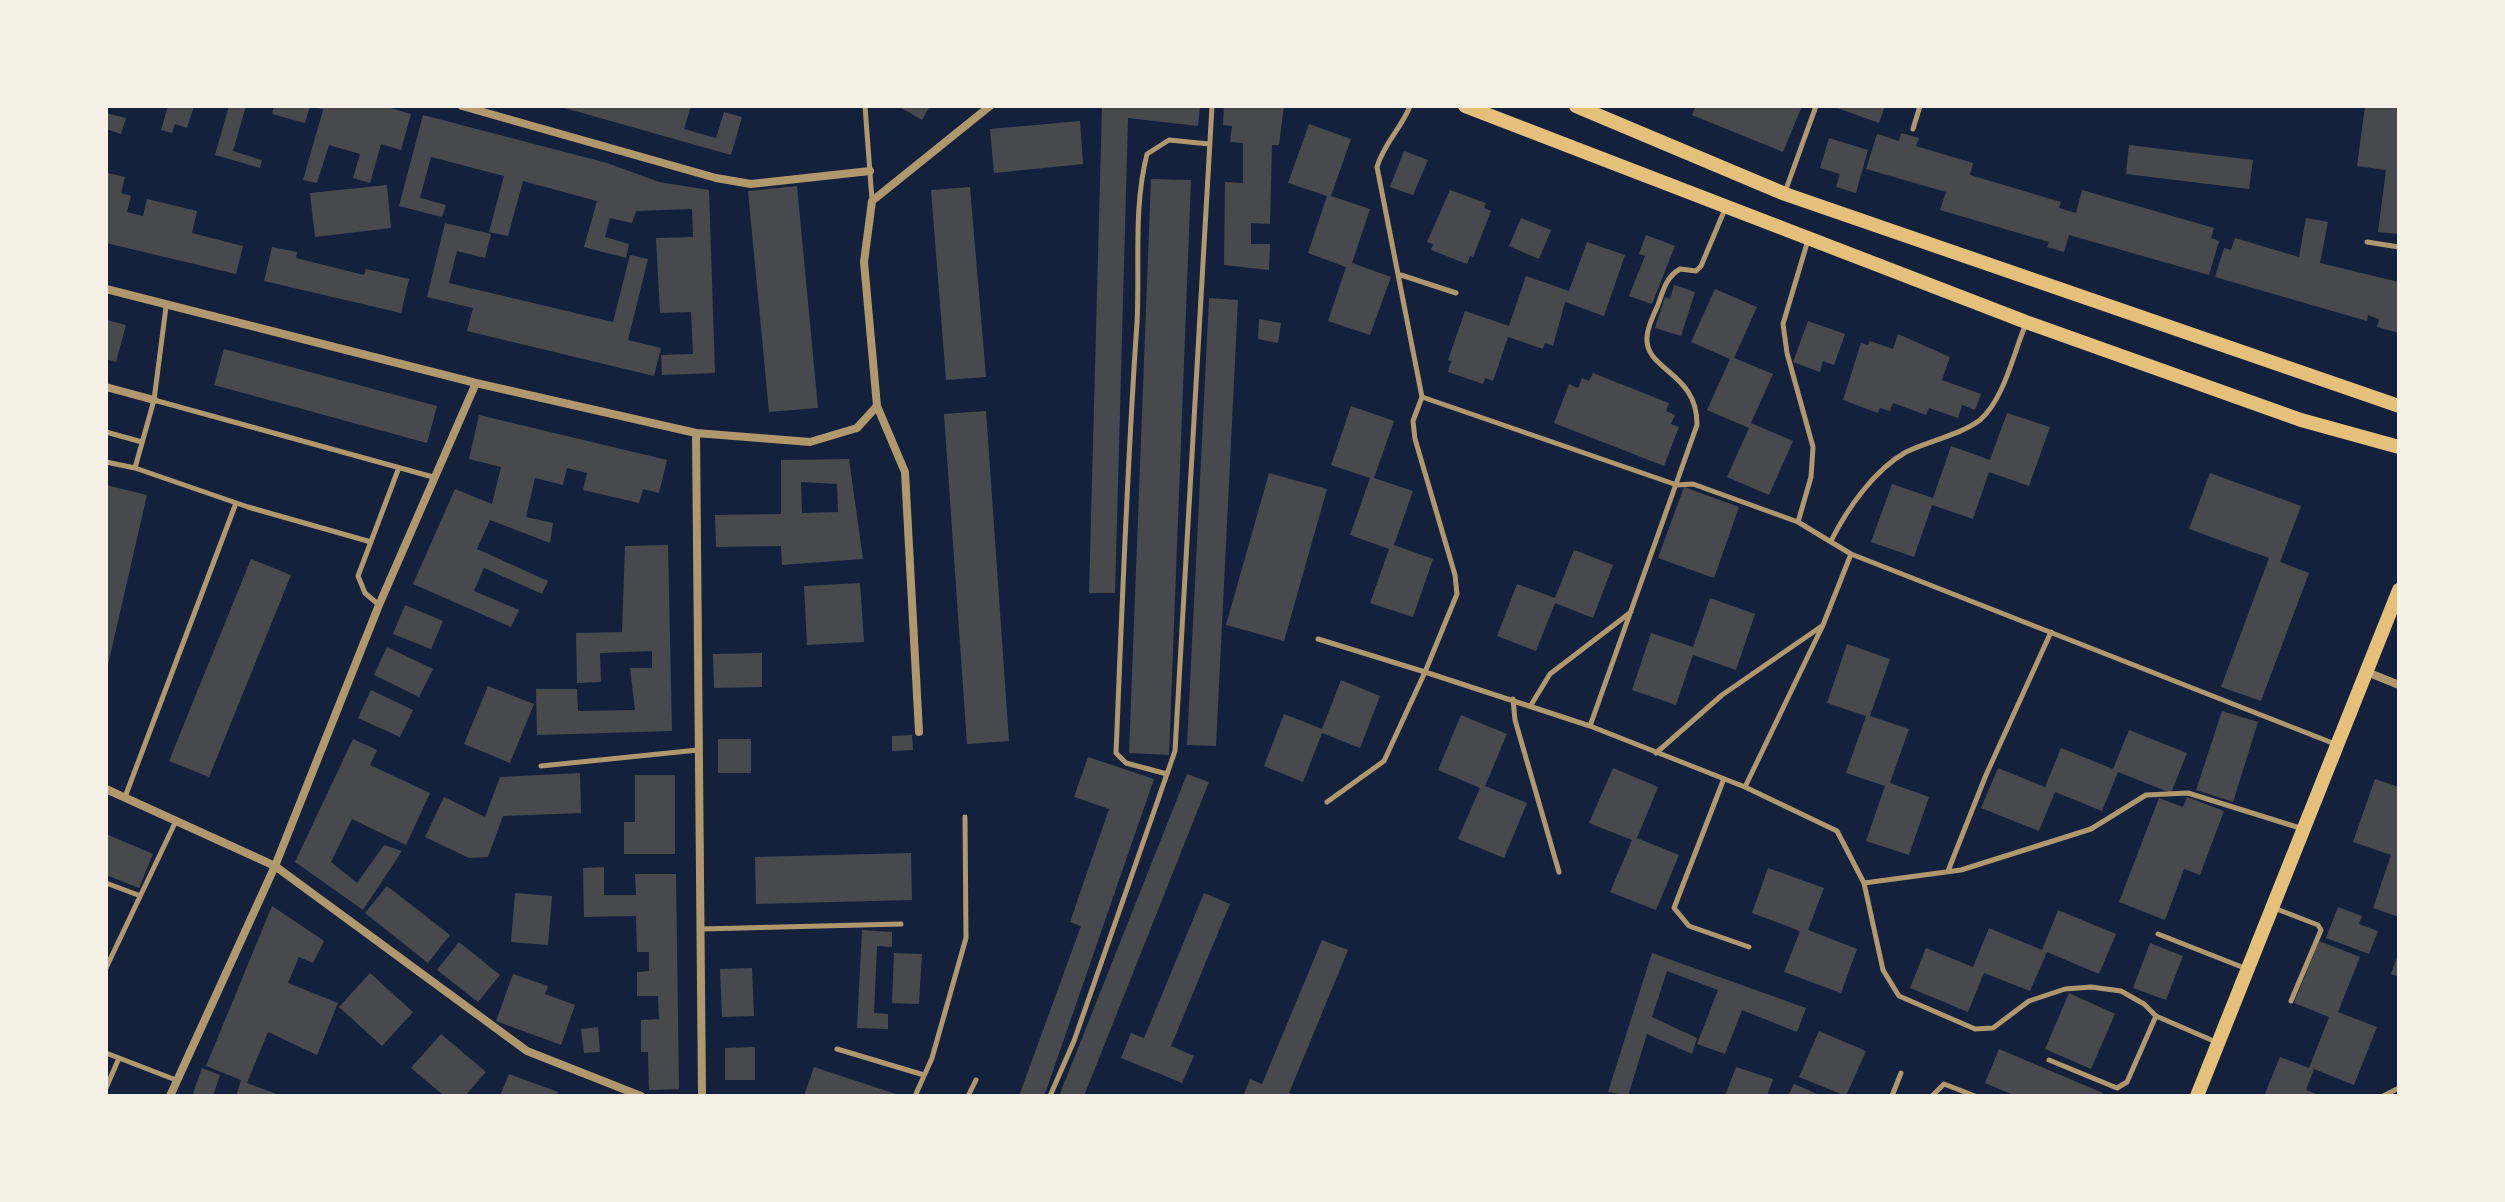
<!DOCTYPE html>
<html>
<head>
<meta charset="utf-8">
<style>
	body { margin:0 }
	#map { position:relative; width:2505px; height:1202px; overflow:hidden; background:#14213d; font-family:Lato,sans-serif }
	canvas { display:block }
	.frame { position:absolute; inset:0; border:108px solid #f6f1e7; pointer-events:none }
</style>
</head>
<body>
<div id="map">
<canvas width="2505" height="1202"></canvas>
<div class="frame"></div>
</div>
<script>
const g = document.querySelector('canvas').getContext('2d');
g.lineJoin = 'round';
function fillPath(path, color) { g.fillStyle = color; g.fill(path, 'evenodd'); }
function strokePath(path, color, width, dash) { g.strokeStyle = color; g.lineWidth = width; g.lineCap = dash ? 'butt' : 'round'; g.setLineDash(dash || []); g.stroke(path); }
fillPath(new Path2D(`
	M168,106H194L187,128L175,124L172,133L161,130Z
	M229,106H246L233,151L262,160L260,168L215,155Z
	M274,106H310L305,123L272,114Z
	M314,106H384L411,114L401,150L381,144L370,183L353,178L360,154L329,145L317,183L303,180L323,110Z
	M691,106L684,129L716,138L724,112L742,117L731,155L561,107Z
	M898,106H930L922,120Z
	M1102,106H1200L1198,126L1128,118L1115,593H1089Z
	M1224,106H1284L1279,145H1272L1270,224L1251,223V244H1270L1269,270L1224,265L1225,182L1243,183V143L1230,142L1232,126L1223,125Z
	M1696,106H1802L1783,152L1692,115Z
	M1832,106H1885L1879,123Z
	M2365,106H2399V234L2378,232L2386,170L2357,166Z
	M106,113L126,118L121,134L106,129Z
	M423,115L607,163L659,182L709,190L715,373L662,375L661,355L693,354L691,312L660,313L656,238L693,237L692,209L636,211L632,223L610,218L605,237L629,244L626,258L584,247L597,201L523,181L508,236L489,232L504,176L431,157L420,198L446,205L442,217L399,206Z
	M1080,121L1083,164L994,173L990,129Z
	M1309,124L1351,139L1331,196L1370,209L1352,263L1391,277L1370,335L1328,321L1346,267L1308,253L1327,196L1288,183Z
	M1901,133L1919,138L1916,146L1973,163L1970,175L2061,202L2059,208L2076,213L2082,190L2214,228L2211,238L2219,241L2209,275L2069,235L2064,252L2047,247L2049,242L1940,210L1946,192L1866,169L1877,134L1899,141Z
	M1829,138L1868,150L1856,193L1836,187L1840,174L1820,168Z
	M2129,145L2253,160L2249,189L2126,174Z
	M1404,151L1428,160L1413,195L1390,187Z
	M108,173L125,177L121,193L131,196L127,212L143,216L147,199L197,211L192,233L243,246L236,274L106,243Z
	M1151,179L1191,180L1169,755L1129,753Z
	M387,185L391,228L315,237L310,193Z
	M797,186L818,408L769,412L748,191Z
	M970,187L986,377L946,380L931,190Z
	M1450,190L1486,203L1484,208L1491,211L1473,257L1470,256L1467,264L1431,250L1433,244L1427,242Z
	M1521,218L1551,230L1539,259L1509,246Z
	M2306,218L2328,222L2320,263L2399,282V333L2377,327L2379,319L2368,315L2367,321L2215,277L2224,248L2231,250L2235,238L2299,257Z
	M445,223L491,234L485,258L457,251L449,283L613,322L630,255L648,259L628,340L661,348L654,376L467,331L473,308L427,297Z
	M1646,235L1675,246L1652,304L1629,296L1645,256L1639,254Z
	M1587,242L1625,255L1604,316L1565,302L1553,346L1545,343L1543,349L1508,337L1493,381L1485,378L1483,384L1448,372L1451,361L1448,360L1465,311L1509,326L1526,276L1569,291Z
	M272,247L297,252L296,258L364,275L366,269L409,279L401,313L264,281Z
	M1674,285L1695,292L1681,336L1655,328L1665,297L1670,299Z
	M1715,289L1757,307L1734,358L1773,374L1751,423L1793,441L1769,495L1727,477L1749,428L1707,410L1730,359L1691,342Z
	M1209,298L1238,300L1216,746L1187,745Z
	M1259,319L1281,323L1278,343L1258,339Z
	M106,320L126,325L116,362L106,359Z
	M1808,321L1845,334L1834,365L1823,361L1820,372L1793,362Z
	M1898,334L1950,357L1942,380L1981,394L1975,410L1962,405L1958,418L1929,408L1926,415L1893,403L1890,411L1880,408L1878,413L1843,400L1861,343L1868,345L1870,341L1893,349Z
	M224,349L437,406L427,443L214,385Z
	M1593,373L1669,403L1666,411L1675,415L1671,424L1679,427L1664,466L1554,423L1569,384L1578,388L1582,378L1589,381Z
	M1351,406L1394,421L1374,478L1413,491L1394,545L1433,559L1413,617L1370,603L1389,549L1350,535L1370,478L1331,465Z
	M986,411L1009,741L967,744L944,414Z
	M2007,413L2050,427L2029,486L1989,472L1973,519L1932,505L1914,557L1871,542L1892,484L1933,498L1951,446L1990,460Z
	M479,415L667,460L659,493L643,489L639,503L583,490L587,473L567,468L563,485L535,478L526,517L553,523L550,543L490,520L477,549L548,581L542,594L484,568L474,591L519,610L511,627L413,584L455,489L492,504L501,467L469,459Z
	M849,459L863,559L782,565L781,546L716,547L715,515L781,514V460ZM801,482L837,484L838,512L802,513Z
	M1269,473L1327,489L1284,641L1226,625Z
	M2210,473L2301,506L2280,562L2309,573L2261,701L2221,687L2269,558L2189,529Z
	M106,485L147,495L107,669L106,668Z
	M1684,487L1739,507L1714,578L1658,558Z
	M668,545L672,731L537,735L536,689H577L578,711L635,710L630,668H652V651L600,653L601,682L577,683L576,633L622,632L625,546Z
	M1574,550L1613,565L1593,618L1555,603L1536,651L1497,636L1517,584L1555,598Z
	M251,559L291,575L209,777L169,761Z
	M860,583L864,642L807,645L804,586Z
	M1710,598L1755,614L1736,670L1693,655L1676,705L1632,690L1651,633L1693,647Z
	M405,605L443,621L431,649L393,634Z
	M1847,644L1890,659L1870,716L1909,729L1890,783L1929,797L1909,855L1866,841L1885,786L1846,773L1866,716L1827,703Z
	M387,647L433,669L419,697L374,675Z
	M762,653V687L714,688L713,654Z
	M1341,680L1380,696L1360,748L1322,733L1303,782L1264,766L1284,714L1322,729Z
	M488,686L534,704L510,763L464,744Z
	M371,690L413,710L400,737L358,718Z
	M2222,711L2258,722L2233,802L2196,790Z
	M1461,715L1507,734L1485,786L1527,803L1504,858L1458,839L1480,788L1438,770Z
	M2129,730L2187,753L2171,793L2118,772L2102,811L2055,792L2039,831L1981,808L1998,768L2045,787L2061,748L2113,769Z
	M912,735L913,750L892,751V736Z
	M353,739L377,750L370,765L430,793L406,845L352,819L331,862L357,883L384,845L402,851L363,910L295,862Z
	M718,739H751V773H718Z
	M1088,757L1154,779L1046,1091L1043,1096H1019L1081,926L1070,922L1109,809L1074,797Z
	M1613,768L1658,787L1637,838L1679,855L1656,910L1610,892L1632,840L1589,823Z
	M580,773L581,813L503,816L488,857L469,858L425,837L444,797L485,817L500,777Z
	M1187,774L1209,782L1084,1096H1059Z
	M635,775H675V854H624V822H635Z
	M2375,779L2399,787V917L2373,908L2391,855L2353,842Z
	M2187,797L2224,811L2200,875L2184,869L2165,920L2119,902L2159,798L2183,807Z
	M106,834L153,854L139,888L106,875Z
	M911,853L912,900L756,904L755,857Z
	M604,867V895H636L635,874H676L679,1089L649,1090L648,1052H641V1020L659,1019L658,996H637V972L649,971V952H637L636,916L584,917L583,868Z
	M1768,868L1824,888L1808,930L1857,949L1841,993L1784,972L1800,931L1752,913Z
	M387,886L450,935L428,963L365,913Z
	M515,893L552,896L548,945L511,942Z
	M1204,893L1230,904L1171,1046L1194,1056L1182,1083L1121,1058L1131,1033L1144,1038Z
	M272,906L324,941L313,963L299,957L288,983L338,1003L317,1055L268,1032L247,1083L282,1096H236L241,1080L206,1066Z
	M2338,907L2362,916L2359,924L2378,931L2369,954L2326,938Z
	M2058,910L2116,934L2099,974L2047,952L2030,991L1984,973L1968,1012L1910,988L1926,948L1973,967L1989,928L2042,950Z
	M862,930L892,932V947L877,946L874,1013L888,1014V1029L857,1028Z
	M1322,940L1348,950L1289,1093L1297,1096H1243L1250,1079L1262,1084Z
	M2319,941L2360,957L2338,1012L2377,1027L2354,1085L2314,1069L2306,1090L2321,1096H2264L2280,1057L2309,1068L2329,1017L2294,1003Z
	M459,942L500,975L478,1002L437,970Z
	M2150,943L2183,956L2166,1000L2133,988Z
	M2399,952V977L2391,974Z
	M894,953L922,954L919,1004L892,1003Z
	M1652,953L1806,1008L1797,1032L1742,1010L1725,1054L1697,1044L1718,990L1667,971L1652,1017L1697,1038L1692,1054L1647,1034L1628,1096L1608,1092Z
	M752,968L754,1016L722,1017L720,969Z
	M370,973L413,1012L382,1046L339,1007Z
	M513,974L548,986L545,994L575,1005L561,1045L496,1021Z
	M2069,993L2115,1014L2091,1069L2045,1049Z
	M598,1027L600,1052L584,1053L581,1029Z
	M1819,1031L1866,1051L1846,1096L1799,1077Z
	M441,1034L486,1072L465,1096H444L411,1068Z
	M755,1047V1080H725V1048Z
	M1999,1049L2103,1093L2102,1096H2016L1985,1083Z
	M814,1067L899,1095V1096H804Z
	M1736,1067L1773,1079L1767,1096H1725Z
	M202,1068L220,1075L213,1096H192Z
	M509,1074L558,1092L557,1096H500Z
	M1794,1084L1822,1096H1788Z`), '#48494c');
strokePath(new Path2D(`
	M865,106L872,200
	M1410,106C1401,129 1384,143 1377,167L1422,397L1677,485L1693,484L1798,522L1851,554
	M1913,129L1920,106
	M1785,192L1816,106
	M2367,242L2399,247
	M1401,275L1456,293
	M166,307L154,400L135,468L248,507L371,542
	M154,400L433,477
	M106,432L142,442
	M106,462L135,468
	M1798,522L1811,477L1813,447L1787,353L1783,324L1808,240
	M1831,541C1847,509 1874,470 1906,452C1928,441 1960,435 1980,420C2004,399 2013,355 2025,326
	M379,605L365,593L358,576L398,470
	M1318,639L1425,672L1457,594L1455,575L1415,439L1413,421L1422,397
	M1513,699L1515,720L1559,872
	M1531,705L1550,674L1631,612
	M1590,726L1745,787L1837,831L1864,883L1883,970L1899,996L1975,1029L1993,1028L2029,1001L2065,989L2091,987L2121,991L2144,1004L2156,1016L2216,1042
	M1656,753L1722,695L1822,626
	M541,766L698,750
	M1167,774L1126,763L1116,753C1122,610 1127,466 1137,323C1140,267 1133,209 1147,154L1169,140L1209,144
	M1723,781L1674,908L1689,926L1749,947
	M1745,787L1823,625L1851,554L2335,744
	M125,797L236,503
	M1327,802L1384,761L1425,672L1590,726L1697,425C1698,375 1650,371 1647,342C1646,330 1653,316 1658,305C1663,291 1666,277 1680,269L1696,271L1701,266L1725,209
	M1948,871L1986,775L2051,632
	M106,883L138,895
	M1864,883L1961,870L2091,829L2146,795L2188,793L2300,828
	M2274,908L2318,925L2321,930L2291,1001
	M701,929L901,924
	M2158,934L2247,969
	M106,968L175,823
	M837,1049L924,1075
	M106,1053L176,1080
	M2049,1060L2117,1088L2127,1082L2156,1016
	M106,1088L119,1058
	M915,1096L932,1058L966,938L965,817
	M968,1096L976,1080
	M1050,1096L1074,1041L1175,751L1212,106
	M1892,1096L1901,1073
	M1932,1096L1944,1084L1975,1096
	M2383,1096L2399,1088`), '#b1986c', 5);
strokePath(new Path2D(`
	M462,106L716,178L751,184L870,171
	M106,289L476,383L696,433L810,442L857,428L877,406L864,262L872,201L990,106
	M106,387L154,400
	M877,406L905,472L919,732
	M696,433L702,1096
	M2367,672L2399,685
	M106,789L275,866L527,1051L641,1096
	M170,1096L275,866L379,605L476,383`), '#b1986c', 8);
strokePath(new Path2D(`
	M1465,106L2026,322L2301,420L2399,447
	M1576,106L1785,194L2399,406
	M2197,1096L2399,590`), '#e5c07b', 14);
</script>
</body>
</html>
